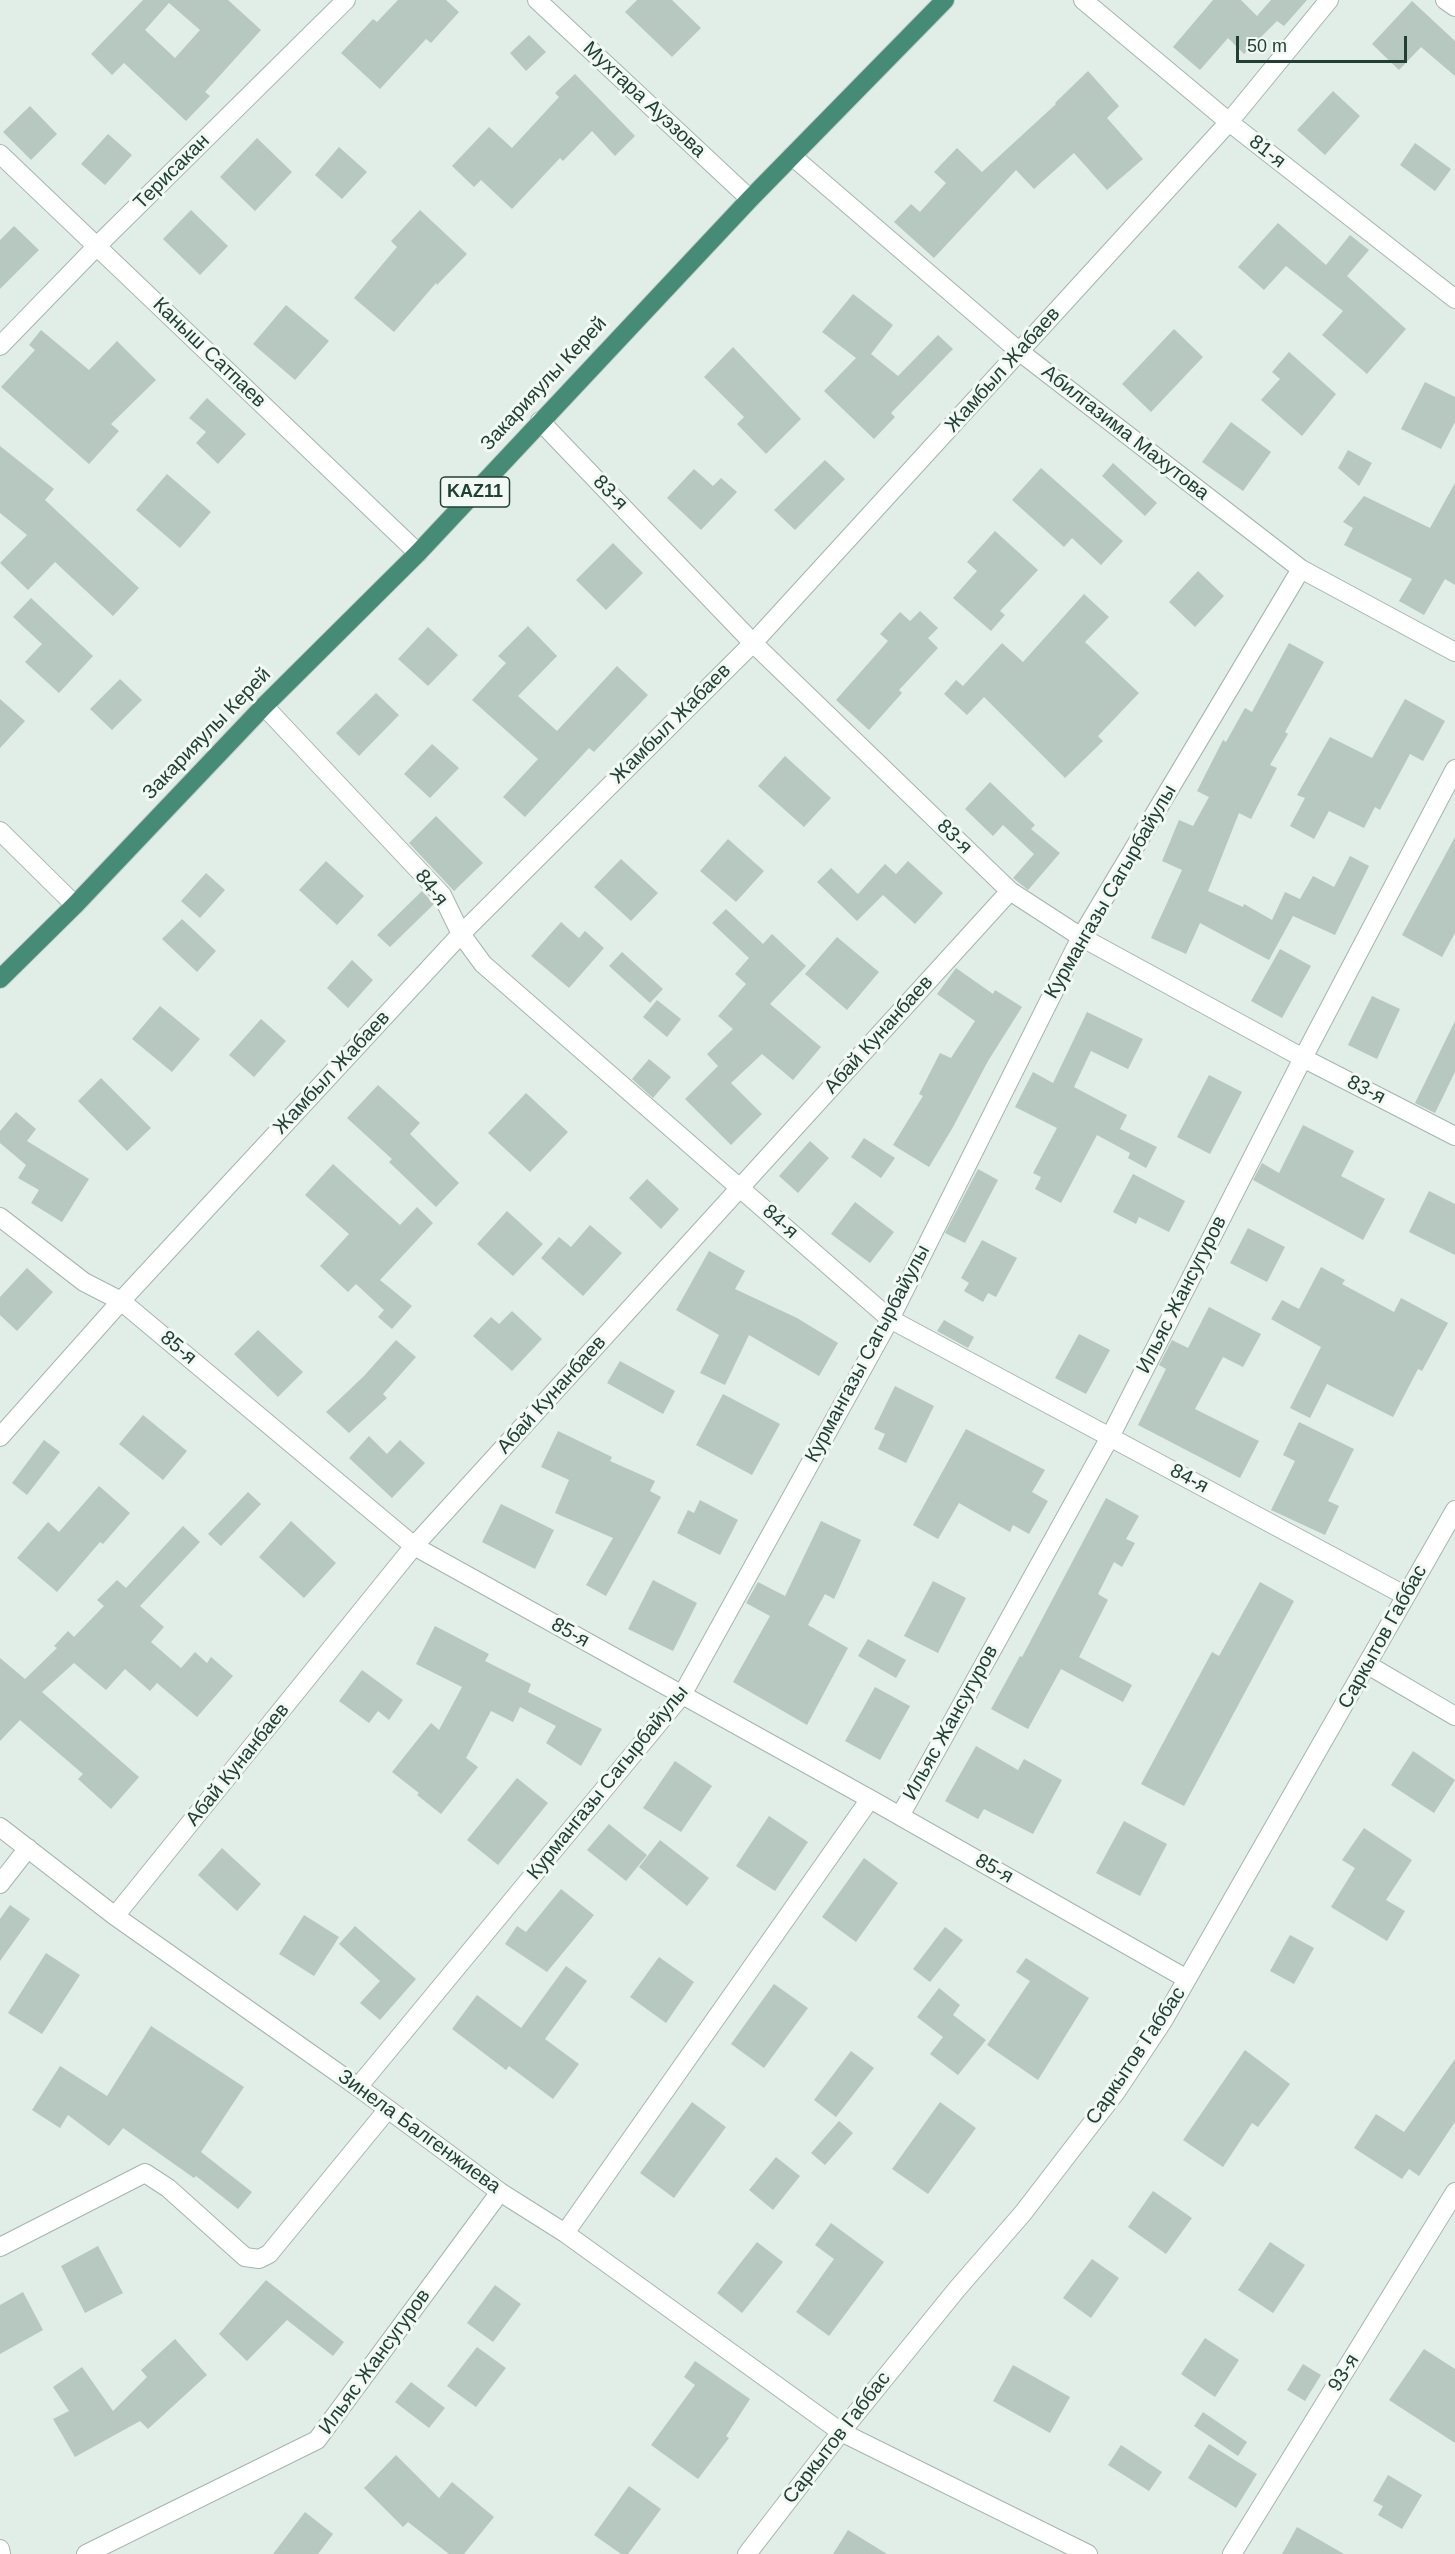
<!DOCTYPE html>
<html>
<head>
<meta charset="utf-8">
<style>
	body { margin:0 }
	#map { position:relative; width:1455px; height:2554px; overflow:hidden; background:#e1ede7; font-family:Helvetica,sans-serif }
	canvas { display:block }
	.scale { position:absolute; left:1236px; top:36px; width:171px; height:27px; box-sizing:border-box; border:3px solid #204035; border-top:0; padding-left:8px; font-size:18px; line-height:21px; white-space:nowrap; color:#204035; -webkit-text-stroke:4px #f2f9f5; paint-order:stroke }
</style>
</head>
<body>
<div id="map">
<canvas width="1455" height="2554"></canvas>
<div class="scale">50 m</div>
</div>
<script>
const g = document.querySelector('canvas').getContext('2d');
g.lineJoin = 'round';
function fillPath(path, color) { g.fillStyle = color; g.fill(path, 'evenodd'); }
function strokePath(path, color, width, dash) { g.strokeStyle = color; g.lineWidth = width; g.lineCap = dash ? 'butt' : 'round'; g.setLineDash(dash || []); g.stroke(path); }
function write(font, color, halo, rows, align = 'center') {
  g.font = font + ' Helvetica,sans-serif'; g.lineWidth = 6; g.setLineDash([]); g.textBaseline = 'middle'; g.strokeStyle = halo; g.fillStyle = color; for (const [text, x, y, turn = 0] of rows) {
    g.save(); g.translate(x, y); g.rotate((+turn || 0) * Math.PI / 180); g.textAlign = isNaN(turn) ? turn : align; if (halo) g.strokeText(text, 0, 0); g.fillText(text, 0, 0); g.restore();
  }
}
fillPath(new Path2D(`
	M143,0H228L261,30L205,92L210,96L186,121L124,63L112,75L91,54ZM169,3L200,30L175,58L145,30Z
	M398,0H446L459,12L431,43L426,39L380,89L341,53L373,19L377,22Z
	M637,0H672L701,28L672,57L625,12Z
	M1213,0H1241L1257,16L1271,0H1307L1284,26L1277,21L1244,54L1228,38L1200,70L1173,47Z
	M1412,1L1455,41V76L1421,47L1399,70L1372,44Z
	M529,35L546,52L526,71L510,53Z
	M1088,71L1119,106L1107,118L1143,159L1107,190L1074,153L1034,189L1016,170L934,258L894,222L911,204L920,212L946,183L934,172L957,148L982,172L1056,104L1055,103Z
	M575,74L635,136L615,156L592,131L563,161L560,158L512,209L481,180L474,187L452,166L489,127L512,148L559,97L555,93Z
	M1333,91L1360,116L1325,155L1297,130Z
	M30,106L57,134L31,160L3,132Z
	M108,134L132,155L105,185L81,164Z
	M257,138L292,172L255,211L220,177Z
	M1415,143L1451,169L1435,191L1400,165Z
	M339,147L367,172L342,199L315,175Z
	M191,210L228,246L200,275L163,239Z
	M420,210L467,254L437,285L436,283L394,332L354,298L397,247L391,241Z
	M1278,223L1326,265L1350,235L1369,250L1347,276L1406,329L1367,374L1322,335L1343,311L1286,266L1264,290L1238,267Z
	M14,226L39,250L0,289V240Z
	M853,294L893,325L871,354L898,376L938,335L953,349L891,413L895,417L874,439L824,391L856,358L822,332Z
	M286,305L329,341L295,380L253,344Z
	M1174,329L1203,357L1151,412L1122,384Z
	M41,330L89,370L117,341L156,380L111,424L119,431L89,464L1,387L35,350L29,345Z
	M733,347L801,419L766,454L737,424L744,417L704,377Z
	M1289,352L1336,394L1302,436L1261,400L1280,379L1272,372Z
	M1425,382L1455,397V422L1441,449L1401,429Z
	M207,398L246,434L218,464L196,443L206,432L189,418Z
	M1231,422L1271,452L1243,491L1202,462Z
	M0,446L54,489L45,500L139,588L113,616L55,562L28,590L0,563L27,535L0,513Z
	M1348,450L1372,463L1359,486L1338,468Z
	M825,460L845,479L795,530L774,510Z
	M1113,463L1157,503L1145,516L1102,476Z
	M1041,468L1123,541L1101,565L1072,538L1064,547L1012,500Z
	M694,469L713,486L721,478L737,492L701,530L667,498Z
	M167,474L211,512L180,548L136,510Z
	M1455,483V585L1445,579L1424,615L1399,601L1412,579L1344,545L1353,528L1343,522L1364,496L1430,528Z
	M995,531L1038,570L1000,611L1005,615L991,631L953,598L977,571L967,562Z
	M613,543L643,573L606,610L576,580Z
	M1198,571L1224,596L1195,627L1169,602Z
	M1084,594L1109,617L1085,642L1139,693L1098,736L1103,741L1065,778L984,697L967,715L944,694L956,680L963,686L1002,643L1023,662Z
	M31,598L93,656L59,693L25,662L42,644L13,617Z
	M920,611L938,628L928,638L938,648L899,690L902,693L869,730L836,700L888,641L880,634L900,612L910,621Z
	M528,626L557,656L518,696L557,731L617,666L648,695L594,752L589,748L525,817L503,797L538,759L472,700L506,663L498,656Z
	M428,627L458,655L428,686L398,659Z
	M1289,643L1324,662L1285,732L1288,734L1270,765L1277,768L1251,819L1239,813L1208,891L1243,907L1244,904L1272,920L1285,892L1300,899L1313,876L1334,887L1350,856L1369,866L1335,935L1293,916L1269,960L1200,923L1186,954L1151,938L1182,870L1162,861L1179,820L1193,826L1209,797L1197,791L1223,740L1226,742L1245,708L1252,712Z
	M120,679L142,700L112,730L90,709Z
	M376,693L399,715L359,756L336,733Z
	M0,699L25,721L0,748Z
	M1405,699L1445,721L1423,761L1410,754L1380,810L1375,807L1364,828L1329,811L1314,839L1290,826L1305,798L1297,795L1330,737L1372,758Z
	M432,744L459,768L430,798L404,774Z
	M785,756L831,798L804,827L758,786Z
	M990,782L1035,825L1031,829L1060,853L1028,890L1013,878L1034,854L1003,825L993,836L965,809Z
	M436,816L483,863L454,891L409,843Z
	M1455,837V933L1442,957L1402,935Z
	M728,839L764,871L736,902L700,871Z
	M621,859L658,893L631,921L594,887Z
	M326,861L364,896L337,925L299,890Z
	M908,861L943,893L915,924L883,895L857,921L817,882L831,868L858,894L885,864L896,874Z
	M206,873L225,890L200,918L181,901Z
	M422,891L434,904L390,947L377,935Z
	M726,909L763,944L772,934L806,966L770,1004L821,1047L793,1080L762,1054L731,1083L762,1114L731,1145L685,1099L718,1066L707,1054L733,1029L718,1016L746,984L735,974L749,958L712,923Z
	M182,919L216,951L197,972L162,939Z
	M561,922L579,938L585,931L604,948L569,988L531,956Z
	M837,937L879,972L847,1010L805,974Z
	M1280,949L1311,966L1282,1018L1251,1001Z
	M622,952L663,989L650,1003L609,966Z
	M352,960L373,980L348,1008L327,988Z
	M956,968L993,994L995,990L1022,1007L988,1061L953,1127L929,1167L893,1145L923,1096L919,1094L940,1053L951,1058L975,1021L937,994Z
	M1372,996L1400,1009L1377,1059L1348,1045Z
	M657,1000L681,1019L667,1037L643,1017Z
	M160,1006L200,1039L172,1072L132,1039Z
	M1087,1012L1143,1039L1128,1069L1091,1051L1074,1087L1127,1115L1120,1129L1157,1147L1146,1168L1128,1158L1130,1153L1097,1135L1061,1203L1035,1189L1041,1177L1033,1173L1057,1128L1015,1107L1033,1072L1053,1083Z
	M261,1019L286,1041L254,1077L229,1055Z
	M1455,1021V1072L1435,1113L1415,1103Z
	M649,1059L671,1077L653,1098L632,1079Z
	M1209,1075L1242,1092L1210,1154L1177,1137Z
	M101,1078L151,1128L127,1151L78,1101Z
	M378,1085L420,1123L410,1134L459,1183L436,1207L389,1162L392,1159L347,1118Z
	M526,1093L568,1132L530,1172L488,1133Z
	M16,1112L36,1129L27,1141L89,1179L62,1222L31,1203L39,1190L18,1178L26,1165L0,1143V1131Z
	M1303,1125L1354,1151L1341,1176L1385,1199L1363,1240L1253,1180L1262,1163L1279,1173Z
	M864,1138L895,1158L881,1178L851,1157Z
	M810,1141L829,1158L798,1193L779,1176Z
	M333,1164L400,1225L417,1207L433,1223L380,1280L412,1306L392,1329L378,1317L384,1310L356,1284L348,1292L320,1266L349,1234L305,1195Z
	M978,1169L998,1180L965,1243L945,1233Z
	M1133,1174L1185,1201L1169,1232L1139,1217L1136,1224L1113,1212Z
	M647,1179L679,1209L661,1229L629,1198Z
	M1429,1191L1455,1204V1255L1409,1232Z
	M855,1202L894,1232L870,1263L831,1234Z
	M507,1211L543,1244L513,1276L477,1244Z
	M590,1225L622,1253L583,1296L541,1258L559,1237L571,1247Z
	M1248,1228L1285,1247L1267,1282L1230,1263Z
	M982,1240L1017,1258L996,1297L988,1293L983,1302L964,1291L969,1283L961,1278Z
	M709,1251L745,1271L735,1289L797,1318L838,1343L819,1376L749,1335L725,1385L700,1373L719,1335L676,1310Z
	M1321,1267L1345,1280L1342,1284L1394,1312L1401,1298L1448,1323L1422,1371L1418,1369L1393,1417L1327,1384L1310,1418L1290,1408L1321,1347L1271,1319L1282,1300L1299,1309Z
	M27,1268L53,1292L17,1331L0,1315V1297Z
	M1209,1307L1261,1334L1243,1367L1223,1357L1195,1409L1259,1441L1240,1478L1138,1425L1166,1369L1159,1365L1172,1340L1188,1348Z
	M512,1311L542,1339L512,1371L473,1336L491,1317L499,1324Z
	M944,1320L974,1337L968,1348L937,1331Z
	M258,1330L303,1372L278,1397L234,1354Z
	M1079,1334L1110,1350L1086,1394L1055,1378Z
	M396,1340L416,1357L383,1394L387,1398L349,1433L326,1412L364,1376Z
	M620,1361L675,1391L663,1414L607,1383Z
	M895,1386L934,1406L906,1463L878,1449L885,1434L874,1429Z
	M723,1394L780,1424L752,1475L696,1445Z
	M143,1415L187,1451L163,1480L119,1444Z
	M1299,1422L1354,1449L1328,1501L1339,1506L1325,1535L1271,1510L1295,1461L1283,1455Z
	M966,1429L1045,1470L1032,1492L1048,1501L1029,1534L1013,1525L1010,1532L959,1503L938,1539L913,1525Z
	M558,1431L612,1457L610,1461L655,1481L650,1491L661,1497L606,1596L586,1585L613,1538L555,1513L569,1480L541,1467Z
	M369,1436L387,1454L400,1440L425,1463L392,1498L349,1458Z
	M44,1440L60,1452L27,1495L12,1483Z
	M99,1486L130,1513L103,1544L100,1542L57,1592L17,1558L48,1522L59,1532Z
	M248,1492L261,1504L221,1546L208,1534Z
	M1106,1498L1139,1516L1126,1539L1135,1543L1122,1567L1114,1562L1098,1594L1108,1600L1079,1657L1132,1685L1123,1702L1061,1669L1028,1729L991,1709L1020,1656L1022,1657Z
	M700,1500L738,1520L720,1555L677,1533L688,1510L694,1513Z
	M501,1504L554,1530L535,1569L482,1542Z
	M291,1521L336,1563L304,1598L259,1557Z
	M821,1521L861,1540L834,1599L825,1594L808,1625L848,1648L807,1725L733,1682L770,1616L746,1603L758,1582L785,1596Z
	M183,1526L200,1542L140,1606L164,1627L151,1642L181,1668L195,1652L207,1663L211,1657L233,1676L197,1717L157,1683L150,1691L125,1669L106,1690L74,1663L42,1692L139,1777L111,1809L78,1779L83,1774L20,1720L0,1741V1658L25,1679L57,1648L54,1646L68,1631L74,1637L104,1606L97,1600L117,1580L126,1588Z
	M653,1580L697,1603L673,1651L628,1629Z
	M933,1581L966,1598L938,1653L904,1636Z
	M1260,1582L1294,1601L1184,1806L1141,1784L1212,1652L1219,1656Z
	M435,1626L489,1654L485,1661L531,1684L528,1692L602,1729L581,1766L546,1743L556,1726L520,1707L513,1722L491,1711L466,1758L478,1767L441,1814L417,1795L419,1793L392,1772L431,1723L439,1730L462,1687L416,1664Z
	M868,1639L906,1660L896,1678L858,1656Z
	M362,1670L403,1700L389,1720L378,1711L369,1723L339,1701Z
	M875,1687L910,1706L880,1760L845,1741Z
	M976,1746L1018,1770L1024,1759L1062,1780L1033,1834L984,1809L978,1819L945,1801Z
	M1413,1751L1455,1780L1434,1813L1391,1785Z
	M675,1761L712,1786L681,1832L643,1808Z
	M517,1778L548,1803L498,1865L467,1840Z
	M769,1816L808,1842L775,1891L736,1866Z
	M1124,1821L1167,1844L1140,1896L1096,1873Z
	M609,1824L647,1855L626,1881L587,1850Z
	M1364,1828L1412,1860L1386,1900L1405,1911L1387,1941L1331,1907L1355,1868L1342,1860Z
	M660,1840L709,1878L687,1906L639,1867Z
	M222,1848L261,1884L237,1911L198,1875Z
	M864,1858L898,1883L856,1942L822,1917Z
	M561,1889L594,1915L547,1972L505,1944L517,1926L526,1932Z
	M10,1905L30,1919L0,1961V1919Z
	M304,1915L339,1937L314,1976L279,1954Z
	M355,1926L416,1979L380,2020L360,2003L380,1981L339,1944Z
	M945,1927L963,1940L930,1982L913,1969Z
	M1290,1935L1314,1948L1294,1984L1270,1971Z
	M46,1953L80,1975L42,2034L8,2013Z
	M659,1957L694,1982L666,2023L630,1997Z
	M1026,1958L1089,1998L1038,2080L987,2045L1030,1981L1016,1972Z
	M566,1966L587,1981L545,2039L579,2064L553,2099L509,2066L506,2070L452,2029L477,1995L521,2028Z
	M774,1984L808,2008L764,2068L731,2044Z
	M939,1988L960,2005L953,2015L986,2040L958,2075L930,2054L943,2037L917,2017Z
	M151,2026L244,2087L201,2152L252,2192L238,2209L196,2176L194,2178L123,2128L109,2146L68,2115L60,2128L32,2110L60,2066L107,2096Z
	M1245,2050L1290,2084L1258,2127L1252,2123L1223,2167L1183,2140Z
	M851,2051L874,2068L836,2117L814,2100Z
	M1455,2059V2122L1419,2176L1409,2169L1402,2179L1354,2148L1376,2114L1404,2132Z
	M692,2102L726,2127L674,2198L640,2173Z
	M940,2102L976,2128L928,2194L892,2169Z
	M839,2121L853,2133L825,2165L811,2153Z
	M776,2157L800,2176L773,2210L749,2190Z
	M1153,2191L1192,2218L1166,2254L1128,2227Z
	M831,2223L884,2262L829,2336L796,2312L834,2259L815,2245Z
	M757,2242L783,2262L742,2313L717,2293Z
	M1270,2242L1305,2265L1273,2313L1238,2290Z
	M98,2246L123,2293L85,2313L61,2266Z
	M1092,2259L1119,2278L1091,2318L1063,2298Z
	M266,2280L344,2342L333,2356L287,2320L247,2361L219,2334Z
	M495,2285L521,2304L493,2342L467,2323Z
	M23,2292L43,2330L0,2354V2305Z
	M1205,2338L1239,2360L1215,2397L1181,2374Z
	M175,2339L207,2375L148,2429L140,2421L75,2457L53,2419L69,2411L53,2387L82,2367L113,2411L147,2377L141,2370Z
	M477,2347L506,2368L476,2407L447,2386Z
	M1424,2349L1455,2369V2443L1389,2400Z
	M695,2361L750,2399L726,2436L729,2438L698,2479L651,2445L695,2385L684,2377Z
	M1303,2364L1321,2375L1305,2401L1287,2390Z
	M1013,2365L1070,2397L1050,2433L993,2401Z
	M411,2382L445,2408L429,2428L395,2402Z
	M1203,2412L1247,2442L1238,2456L1194,2426Z
	M1209,2444L1257,2474L1236,2508L1188,2478Z
	M1121,2445L1162,2472L1149,2491L1108,2465Z
	M396,2455L439,2498L452,2482L494,2517L464,2554H449L408,2522L403,2527L364,2488Z
	M1388,2475L1422,2495L1402,2529L1378,2515L1383,2506L1373,2501Z
	M629,2486L661,2509L628,2554H621L594,2535Z
	M305,2512L333,2534L318,2554H273Z
	M1297,2527L1344,2554H1282Z
	M848,2530L887,2554H833Z`), '#b6c8c0');
const minor = new Path2D(`
	M537,0L750,199
	M1083,0L1229,122L1455,299
	M1445,0L1455,7
	M0,154L418,553
	M792,156L1020,352L1301,569L1455,652
	M0,346L98,245L346,0
	M540,421L753,643L1010,891L1081,937L1303,1058L1455,1136
	M264,706L442,895L461,934L483,964L890,1319L1406,1596
	M0,831L75,905
	M0,1217L84,1282L121,1301L414,1546L870,1799L1187,1979
	M0,1437L121,1301L461,934L753,643L1229,122L1329,0
	M1368,1665L1455,1716
	M900,1816L1110,1437L1303,1058L1455,769
	M0,1827L115,1916L358,2087L500,2192L565,2233L841,2432L1088,2554
	M0,1884L28,1848
	M115,1916L414,1546L1010,891
	M358,2087L682,1695L890,1319L1081,937L1301,569
	M565,2233L870,1799
	M0,2247L145,2173L168,2188L245,2257L259,2259L269,2254L388,2109
	M0,2549L1,2554
	M86,2554L317,2440L500,2192
	M747,2554L841,2432L957,2289L1023,2213L1116,2092L1163,2021L1455,1510
	M1232,2554L1455,2192`);
const trunk = new Path2D(`
	M0,979L75,905L264,706L418,553L750,199L945,0`);
strokePath(minor, '#a3b6ae', 20);
strokePath(trunk, '#c1cac6', 20);
strokePath(minor, '#fff', 18);
strokePath(trunk, '#468b76', 18);
for (const [x, y, w] of [
	[475,492,69]
]) { const box = new Path2D(); box.roundRect(x - w / 2, y - 15, w, 30, 4.5); g.fillStyle = '#f2f9f5'; g.fill(box); strokePath(box, '#204035', 1.5); }
write('bold 18px', '#204035', null, [
	["KAZ11",475,492]
]);
write('20px', '#204035', '#f2f9f5', [
	["Мухтара Ауэзова",644,100,43],
	["81-я",1267,152,38],
	["Терисакан",172,172,-45],
	["Каныш Сатпаев",209,353,44],
	["Жамбыл Жабаев",1003,370,-48],
	["Закарияулы Керей",544,384,-47],
	["Абилгазима Махутова",1125,433,38],
	["83-я",610,493,46],
	["Жамбыл Жабаев",671,724,-45],
	["Закарияулы Керей",207,734,-46],
	["83-я",954,837,44],
	["84-я",431,888,52],
	["Курмангазы Сагырбайулы",1111,892,-60],
	["Абай Кунанбаев",879,1035,-48],
	["Жамбыл Жабаев",332,1073,-47],
	["83-я",1366,1090,27],
	["84-я",780,1222,42],
	["Ильяс Жансугуров",1182,1295,-63],
	["85-я",178,1348,40],
	["Курмангазы Сагырбайулы",868,1354,-62],
	["Абай Кунанбаев",552,1395,-48],
	["84-я",1189,1479,28],
	["85-я",570,1633,29],
	["Саркытов Габбас",1383,1637,-61],
	["Ильяс Жансугуров",951,1723,-61],
	["Абай Кунанбаев",238,1765,-51],
	["Курмангазы Сагырбайулы",608,1783,-51],
	["85-я",994,1869,29],
	["Саркытов Габбас",1136,2056,-56],
	["Зинела Балгенжиева",419,2132,36],
	["Ильяс Жансугуров",375,2362,-54],
	["93-я",1344,2373,-58],
	["Саркытов Габбас",837,2438,-52]
]);
</script>
</body>
</html>
